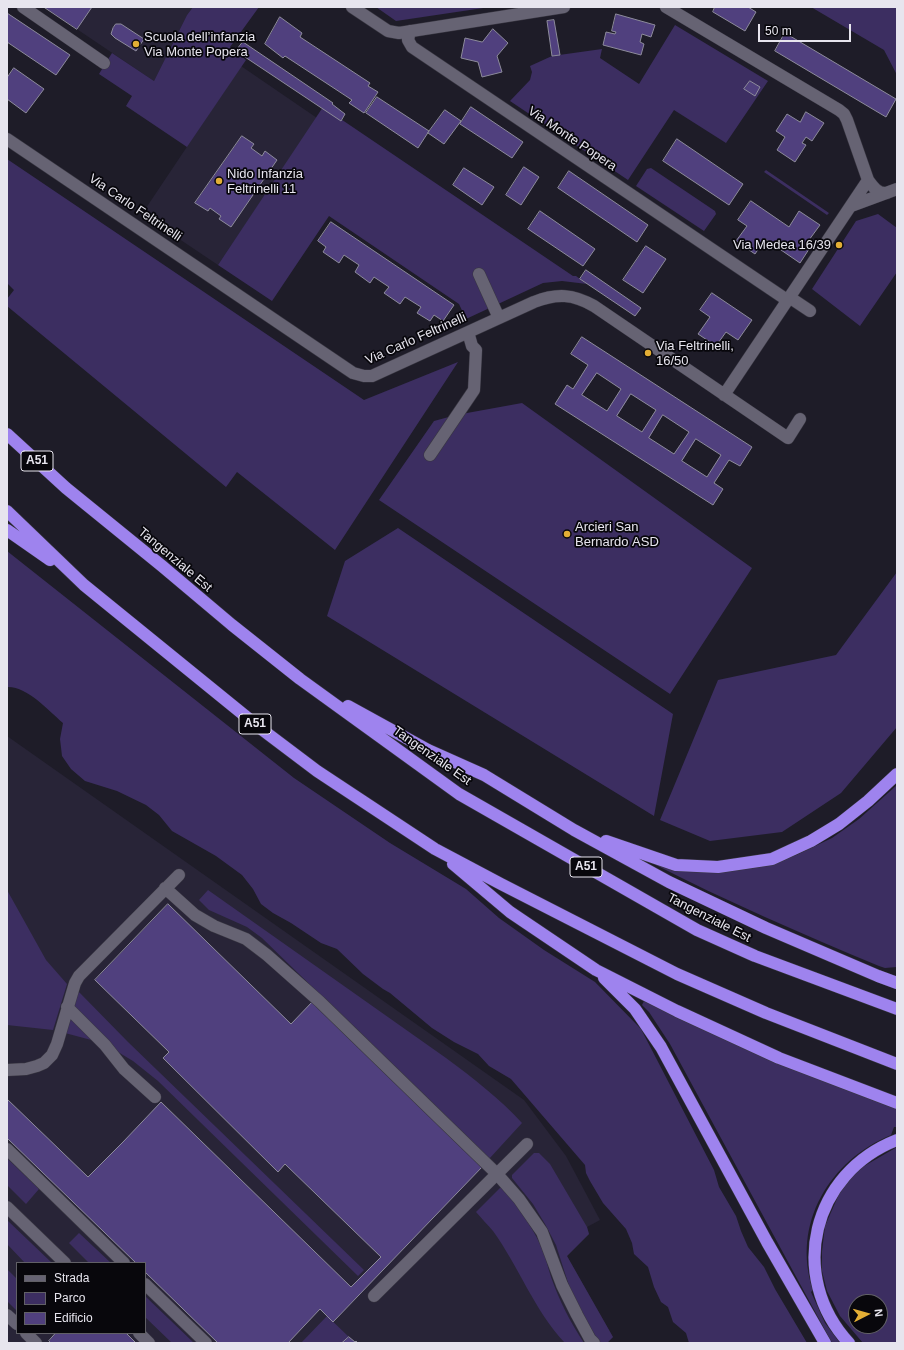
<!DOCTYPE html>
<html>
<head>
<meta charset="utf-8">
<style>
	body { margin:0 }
	#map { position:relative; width:904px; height:1350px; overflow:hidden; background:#1e1c28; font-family:Helvetica,sans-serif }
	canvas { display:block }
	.frame { position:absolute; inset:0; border:8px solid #e7e5ee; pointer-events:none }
	.legend { position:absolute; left:16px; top:1262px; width:130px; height:72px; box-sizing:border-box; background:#08070c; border:1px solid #616066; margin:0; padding:5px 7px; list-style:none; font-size:12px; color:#e7e5ee }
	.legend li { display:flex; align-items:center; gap:8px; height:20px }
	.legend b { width:20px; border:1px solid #616066 }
	.north { position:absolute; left:848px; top:1294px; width:40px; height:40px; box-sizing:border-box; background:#08070c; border:1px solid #616066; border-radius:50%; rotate:84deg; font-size:11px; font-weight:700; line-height:16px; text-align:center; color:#e7e5ee }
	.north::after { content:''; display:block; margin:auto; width:14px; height:18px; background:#e3ae35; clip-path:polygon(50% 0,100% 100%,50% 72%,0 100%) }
	.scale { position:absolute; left:758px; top:24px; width:93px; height:18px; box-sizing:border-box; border:2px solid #e7e5ee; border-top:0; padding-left:5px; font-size:12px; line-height:14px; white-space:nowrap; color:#e7e5ee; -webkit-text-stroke:3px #08070c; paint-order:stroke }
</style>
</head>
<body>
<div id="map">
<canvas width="904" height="1350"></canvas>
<div class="frame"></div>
<ul class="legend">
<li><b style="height:5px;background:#666373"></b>Strada</li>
<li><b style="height:11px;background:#3c2e61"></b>Parco</li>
<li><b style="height:11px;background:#50407e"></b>Edificio</li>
</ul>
<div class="north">N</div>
<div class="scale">50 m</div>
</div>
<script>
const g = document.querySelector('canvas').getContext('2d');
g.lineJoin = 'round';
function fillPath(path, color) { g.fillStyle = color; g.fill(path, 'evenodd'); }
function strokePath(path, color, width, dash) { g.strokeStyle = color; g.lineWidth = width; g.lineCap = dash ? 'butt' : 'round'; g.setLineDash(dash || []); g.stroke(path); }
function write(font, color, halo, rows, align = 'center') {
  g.font = font + ' Helvetica,sans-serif'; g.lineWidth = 3.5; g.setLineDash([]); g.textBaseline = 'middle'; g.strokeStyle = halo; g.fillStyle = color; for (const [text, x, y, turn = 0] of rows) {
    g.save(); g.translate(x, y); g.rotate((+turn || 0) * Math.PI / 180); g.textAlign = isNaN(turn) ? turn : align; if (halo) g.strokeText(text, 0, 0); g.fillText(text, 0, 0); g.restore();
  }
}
fillPath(new Path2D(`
	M44,7H193L187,15L154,81Z
	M241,66L317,118L218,265L142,214Z
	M7,736L524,1100L566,1156L600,1220L587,1227L589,1234L567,1256L613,1337L607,1343H7ZM17,1263H145V1333H17Z`), '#282437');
fillPath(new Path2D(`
	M193,7H259L230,47L246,60L187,147L126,106L132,96L99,74L112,53L154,81L187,15Z
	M376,7H490L396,21Z
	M811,7H897V75L884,50Z
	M675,25L768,81L726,143L674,110L628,180L510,101L530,80L532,72L530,66L552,56L602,49L600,58L639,84Z
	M323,107L573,276H576L587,284L562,281L543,283L466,319L459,304L329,216L272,301L218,265Z
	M7,159L364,400L458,362L335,550L237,472L226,487L7,306V299L14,290L7,283Z
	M651,168L715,211L716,214L704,231L636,186L647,169Z
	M766,170L829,213L827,215L764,172Z
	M878,214L897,228V272L860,326L812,289L856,221Z
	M522,403L752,568L670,694L379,500L434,421L456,415Z
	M398,528L673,714L654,816L327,616L345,561Z
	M7,551L294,778L390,843L466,889L499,918L544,950L595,982L641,1029L714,1170L719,1187L736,1216L741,1231L748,1247L764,1267L775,1289L807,1343H689L686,1333L673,1322L668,1307L661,1302L654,1287L648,1267L634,1254L632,1243L626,1229L603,1203L590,1181L586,1173L585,1165L511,1079L489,1066L478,1054L454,1042L432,1028L390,993L383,989L363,974L337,949L321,943L291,923L273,913L261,904L253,889L242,875L216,856L172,831L159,815L146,805L117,791L85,781L71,769L62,756L60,739L63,723C49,711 27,686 7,687Z
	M897,572V727L841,793L782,832L710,841L660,820L718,680L836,655Z
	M897,785V967L885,968L879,966C802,934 726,901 652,863H773L796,855L832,838L859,819Z
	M7,890L46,960L67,984L53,1030L7,1025Z
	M208,890L446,1058C473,1078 499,1098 522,1123L489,1159L262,938L247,927L209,910L199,900Z
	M78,991L128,1042L364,1270L358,1276L158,1081L133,1061L118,1052L73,1007Z
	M644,1001C727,1041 811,1077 897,1108V1127H894L891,1135C830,1160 791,1224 813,1290L811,1292L825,1323L840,1343H832L670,1044L649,1012L642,1005Z
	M70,1019H71L95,1041L65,1033Z
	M897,1147V1343H863L840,1316L827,1291L822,1271V1251L825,1226L839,1194L854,1172ZM856,1302H880V1326H856Z
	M534,1153H539L550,1164L587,1227L589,1234L567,1256L613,1337L607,1343H600L582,1314L570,1289L556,1245L545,1224L533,1204L512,1178V1175Z
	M7,1158L39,1189L26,1204L7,1185Z
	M502,1186C517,1206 532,1226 542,1248C546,1257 548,1268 551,1277C559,1300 570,1322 584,1343H565C534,1310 519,1267 493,1231C488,1225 482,1219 476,1212Z
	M7,1220L52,1263H25L7,1244Z
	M79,1233L111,1263H89L69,1243Z
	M7,1269L17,1279V1311L7,1301Z
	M145,1296L194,1343H172L145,1317Z
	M327,1316L349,1337L342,1343H301Z`), '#3c2e61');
const building = new Path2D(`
	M44,7H92L77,29Z
	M715,7H748L756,12L745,31L713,12Z
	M7,13L70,55L56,75L7,42Z
	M616,14L655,25L651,37L642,34L640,42L644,44L641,55L603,45L606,32L615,34L616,32L612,31Z
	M280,17L302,33L300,37L370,83L368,86L378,92L364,113L349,103L352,100L285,56L283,58L265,44Z
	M554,20L560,55L552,56L547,21Z
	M116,24H121L144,39L136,51L115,38L111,34L113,28Z
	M493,29L508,43L497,56L502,72L482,77L478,62L461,58L465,38L482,42Z
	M785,33L896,99L886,117L775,51Z
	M243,42L333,103L332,104L345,114L341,121L236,51Z
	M14,68L44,89L26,113L7,99V78Z
	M750,81L760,87L755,96L744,89Z
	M377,97L429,131L418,148L366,113Z
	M471,107L523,142L512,158L460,124Z
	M445,110L461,121L444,144L428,133Z
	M806,112L824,123L812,141L806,137L802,143L806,145L795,162L777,150L785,137L776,131L787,114L800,122Z
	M242,136L254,144L251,148L262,156L265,151L277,160L231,227L219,219L221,216L210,208L208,211L195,203Z
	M677,139L743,184L729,205L663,161Z
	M524,167L539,177L521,205L506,195Z
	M464,168L494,187L482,205L453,185Z
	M569,171L648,225L637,242L558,188Z
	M751,201L789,227L799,211L820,225L809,240L813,243L800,263L765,239L755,254L736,241L747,226L738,220Z
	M540,211L595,249L583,266L528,229Z
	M331,222L454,305L443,321L434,315L430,321L417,313L421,307L405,297L400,304L384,293L389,287L374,277L370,283L355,272L359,265L344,255L339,263L323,252L326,247L318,241Z
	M646,246L666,259L643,293L623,280Z
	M586,270L641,308L635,316L580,279Z
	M712,293L752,320L738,340L726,332L716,346L698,334L710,317L700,310Z
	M582,337L752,447L740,466L729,460L714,483L723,489L713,505L555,404L567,385L573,389L588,365L571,354ZM597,373L621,389L607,411L582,395ZM631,394L656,410L642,432L617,416ZM663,415L689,432L674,454L649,438ZM696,439L721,455L707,477L682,461Z
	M168,904L291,1024L313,1001L483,1166L333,1322L320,1309L288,1343H218L145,1272V1263H136L7,1138V1099L88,1177L123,1142L161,1102L351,1287L381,1257L285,1164L278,1172L163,1058L169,1052L95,980Z
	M56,1333H126L136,1343H51L49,1341Z
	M349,1337L355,1342L356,1341L358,1343H342Z`);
fillPath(building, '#50407e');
strokePath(building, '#8d8b9b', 1);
const minor = new Path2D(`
	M23,7L104,63
	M352,7L388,31L399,33L564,7
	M666,7L839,110L844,114L847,120L868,180C873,187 878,194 887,193
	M410,31L408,40L412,47L787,300
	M7,139L353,373L364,376H372L534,302C557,293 573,294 594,306L788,438L800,419
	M851,206L897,189
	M479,274L499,318
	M789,297L810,311
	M724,395L868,180
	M430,455L474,390L476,350L472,346L468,332
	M165,888L195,915L214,926L246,939L267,955L320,1002L497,1174L519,1199L542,1232L562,1285L577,1315L590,1339L594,1343
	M67,1007L105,1045L124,1069L155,1097
	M7,1070L26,1069L37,1066L44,1063L52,1055L57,1044L75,983L79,976L179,875
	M7,1149L124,1263
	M7,1207L65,1263
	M145,1284L206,1343
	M374,1296L527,1144
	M7,1315L17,1324
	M26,1333L36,1343
	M139,1333L149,1343`);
const highway = new Path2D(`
	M7,434L66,488L162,566L232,625L300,679L459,794L697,930L755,956L897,1009
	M7,511L84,585L260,728L317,771L435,849L501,884L677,974L766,1013L897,1064
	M7,530L50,560
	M348,706L428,750L484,775L574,830L669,882L766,928L878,976L897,983
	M606,841L676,865L718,867L772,859L811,841L839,824L868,801L897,774
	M453,864L510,912L596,970L677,1011L779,1058L897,1103
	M604,978L635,1009L661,1047L767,1242L825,1343
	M849,1343C787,1276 812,1173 897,1140`);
strokePath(minor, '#393742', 13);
strokePath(highway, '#393742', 13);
strokePath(minor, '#666373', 12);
strokePath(highway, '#9e83ee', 12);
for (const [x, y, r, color] of [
	[136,44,4,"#e3ae35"],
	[219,181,4,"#e3ae35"],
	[839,245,4,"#e3ae35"],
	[648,353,4,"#e3ae35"],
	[567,534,4,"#e3ae35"]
]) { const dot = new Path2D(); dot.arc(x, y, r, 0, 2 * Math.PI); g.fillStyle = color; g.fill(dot); strokePath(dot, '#08070c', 1.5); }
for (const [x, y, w] of [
	[37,461,32],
	[255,724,32],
	[586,867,32]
]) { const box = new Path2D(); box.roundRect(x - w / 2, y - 10, w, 20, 3); g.fillStyle = '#08070c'; g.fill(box); strokePath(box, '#e7e5ee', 1); }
write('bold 12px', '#e7e5ee', null, [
	["A51",37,461],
	["A51",255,724],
	["A51",586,867]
]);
write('13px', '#e7e5ee', '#08070c', [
	["Scuola dell’infanzia",144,37],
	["Via Monte Popera",144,52],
	["Nido Infanzia",227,174],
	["Feltrinelli 11",227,189],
	["Via Medea 16/39",831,245,"right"],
	["Via Feltrinelli,",656,346],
	["16/50",656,361],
	["Arcieri San",575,527],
	["Bernardo ASD",575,542]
], 'left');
write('13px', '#e7e5ee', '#08070c', [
	["Via Monte Popera",572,139,34],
	["Via Carlo Feltrinelli",135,208,34],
	["Via Carlo Feltrinelli",416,339,-24],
	["Tangenziale Est",175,560,40],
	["Tangenziale Est",432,756,35],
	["Tangenziale Est",709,918,27]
]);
</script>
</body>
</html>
